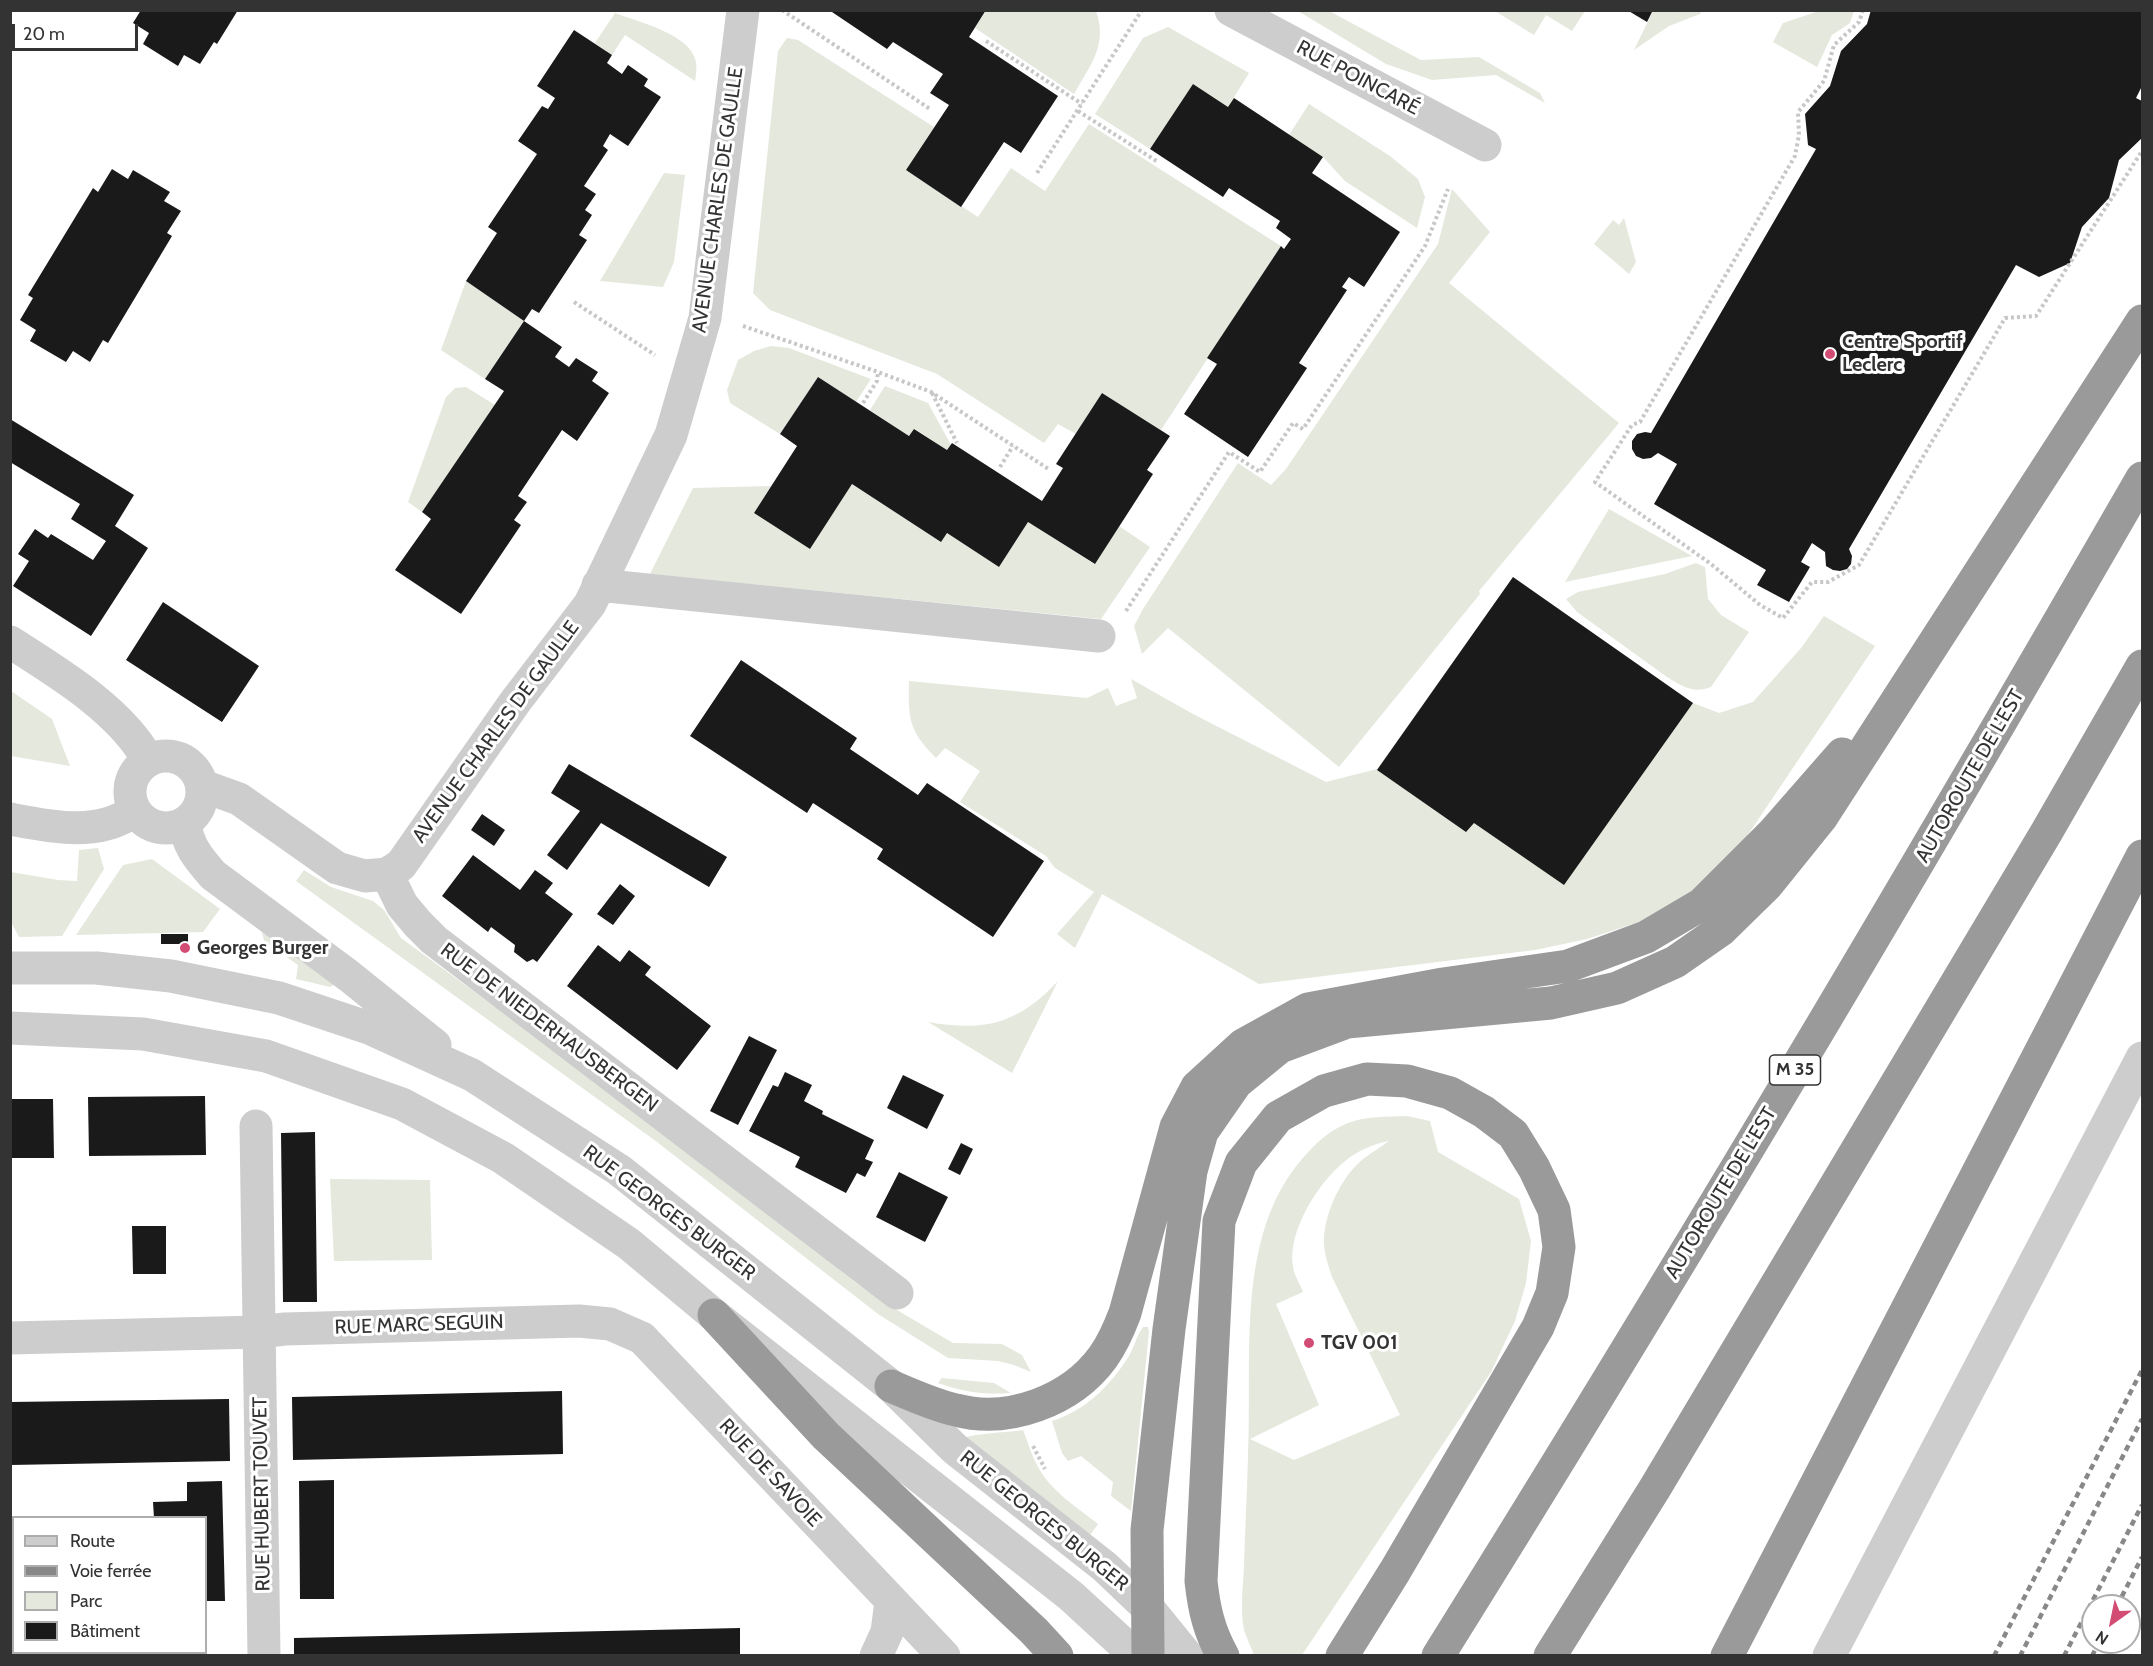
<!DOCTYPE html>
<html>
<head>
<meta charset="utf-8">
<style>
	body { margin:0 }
	#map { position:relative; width:2153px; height:1666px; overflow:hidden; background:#fff; font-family:Cabin,sans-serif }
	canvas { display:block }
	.frame { position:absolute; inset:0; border:12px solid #333; pointer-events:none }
	.legend { position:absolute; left:12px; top:1516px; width:195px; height:138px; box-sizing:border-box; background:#fff; border:2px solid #adadad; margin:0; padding:8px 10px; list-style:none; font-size:18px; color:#333 }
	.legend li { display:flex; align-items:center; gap:12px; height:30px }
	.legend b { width:30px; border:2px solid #adadad }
	.north { position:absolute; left:2081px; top:1594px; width:60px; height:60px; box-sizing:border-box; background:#fff; border:2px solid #adadad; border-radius:50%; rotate:213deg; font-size:16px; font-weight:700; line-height:24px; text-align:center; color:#333 }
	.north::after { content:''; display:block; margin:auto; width:21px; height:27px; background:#d34c74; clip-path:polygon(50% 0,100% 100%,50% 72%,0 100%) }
	.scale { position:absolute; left:12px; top:24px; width:126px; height:27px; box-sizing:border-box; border:3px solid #333; border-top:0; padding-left:8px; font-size:18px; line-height:21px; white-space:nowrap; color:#333; -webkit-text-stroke:4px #fff; paint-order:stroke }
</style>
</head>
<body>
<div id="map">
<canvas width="2153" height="1666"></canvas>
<div class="frame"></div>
<ul class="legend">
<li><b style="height:8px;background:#cdcdcd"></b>Route</li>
<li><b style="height:8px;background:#888"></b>Voie ferrée</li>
<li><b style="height:16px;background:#e5e8dd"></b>Parc</li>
<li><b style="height:16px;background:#1a1a1a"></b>Bâtiment</li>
</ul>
<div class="north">N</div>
<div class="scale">20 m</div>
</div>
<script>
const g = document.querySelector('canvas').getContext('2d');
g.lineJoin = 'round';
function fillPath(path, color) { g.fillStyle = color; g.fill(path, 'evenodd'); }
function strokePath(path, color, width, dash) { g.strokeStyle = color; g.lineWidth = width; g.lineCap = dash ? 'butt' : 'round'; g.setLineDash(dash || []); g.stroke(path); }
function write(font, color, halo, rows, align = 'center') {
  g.font = font + ' Cabin,sans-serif'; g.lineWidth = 6; g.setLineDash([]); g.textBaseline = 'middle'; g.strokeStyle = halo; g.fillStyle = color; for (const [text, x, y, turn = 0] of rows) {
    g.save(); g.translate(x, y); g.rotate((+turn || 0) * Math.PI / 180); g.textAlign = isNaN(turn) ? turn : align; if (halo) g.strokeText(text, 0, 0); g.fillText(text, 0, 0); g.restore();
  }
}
fillPath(new Path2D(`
	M986,11H1096C1108,45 1090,65 1074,94L975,28Z
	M1298,11H1329L1421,60L1479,57L1540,93L1545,103L1496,75L1432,80L1386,64Z
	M1495,11H1585L1572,31L1546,15L1534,35Z
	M1653,11H1702L1700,14L1669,26L1634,50Z
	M1819,11H1854L1850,23L1832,35L1817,67L1773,42L1783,23Z
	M615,13C638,22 691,34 696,62C697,68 696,75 695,81L625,35L612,55L595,43Z
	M1168,27L1249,73L1228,107L1193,84L1150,149L1095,114L1143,38Z
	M787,38L798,40L934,127L906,170L978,217L1011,168L1045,191L1089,124L1281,246L1161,430L1102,393L1076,434L1058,424L1044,443L937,374L770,310L753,293L778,51Z
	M1309,104L1390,156L1418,179L1425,197L1417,228L1345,181L1323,157L1289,135Z
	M664,173L685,175L674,262L663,287L600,281Z
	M1452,189L1490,232L1449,283L1619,423L1479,591L1480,594L1339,767L1168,628L1142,654L1134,626L1143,609L1238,463L1271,485L1286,469L1438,244Z
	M1624,218L1636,262L1629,274L1594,244L1613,220L1619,225Z
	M466,281L524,321L485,379L441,350Z
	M771,346L789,348L871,379L856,402L818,377L780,434L730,403L727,390L738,360L754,351Z
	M885,386L928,403L951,445L947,450L915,429L909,436L870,410Z
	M466,387L495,405L422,512L408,502L446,397L455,388Z
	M852,484L941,541L947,533L999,567L1028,522L1094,564L1119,526L1150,547L1101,619L650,574L693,488L771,486L754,513L810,549Z
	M1609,509L1692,556L1565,582Z
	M1696,563L1705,567L1708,599L1721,615L1749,632L1711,687C1693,694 1682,686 1667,677L1577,612L1566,599L1578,592L1665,574Z
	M1513,577L1693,703L1719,713L1753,702L1801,648L1824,616L1875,646L1739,848L1693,891L1639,922L1587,939L1535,950L1259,984L1102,894L1075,948L1057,934L1094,892L1055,868L1046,856L960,802L980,771L945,748L936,758C909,731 908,719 909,681L1087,698L1108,688L1116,706L1137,698L1131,679L1193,714L1326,782L1377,769Z
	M11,691L52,719L70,766L11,756Z
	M98,848L104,869L62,936L19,937L11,922V872L58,880L77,881L79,850Z
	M152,859L220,909L203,932L76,935L123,865Z
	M304,870L331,887L373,901L384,910L401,938L707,1162L855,1282L885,1303L953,1343L1002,1344L1022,1355L1031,1372L1014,1365L998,1361L948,1358L878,1314L657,1142L296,881Z
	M261,927L334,985L330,987L296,979L298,965L264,941Z
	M1058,981L1012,1073L928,1022C984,1032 1018,1024 1058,981Z
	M1407,1116L1430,1121L1438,1152L1519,1199L1531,1241L1526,1283L1515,1321L1491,1372L1302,1655H1254C1251,1647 1247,1639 1244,1630C1240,1610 1243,1586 1244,1566C1245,1530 1247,1493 1248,1457C1253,1359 1234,1238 1302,1159C1316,1143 1328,1131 1348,1123C1366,1116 1388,1117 1407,1116ZM1389,1141C1381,1147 1371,1153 1363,1159C1342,1176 1326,1210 1324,1237C1323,1251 1328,1264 1332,1277L1400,1415L1294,1460L1250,1439L1319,1405L1276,1304L1303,1292C1300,1284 1294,1275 1293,1267C1287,1232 1318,1183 1344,1162C1357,1151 1373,1144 1389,1141Z
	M330,1179L430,1180L432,1260L334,1261Z
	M1143,1327H1148L1149,1332L1131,1511L1111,1496L1113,1482L1081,1456L1068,1461L1062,1453L1052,1421C1085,1411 1110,1386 1129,1356C1134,1347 1137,1335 1143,1327Z
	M942,1378L994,1383L1011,1393C985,1395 963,1392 938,1383Z
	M1023,1430C1028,1442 1031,1454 1037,1465C1050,1491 1077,1507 1098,1524L1088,1538L965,1438C970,1434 1012,1432 1023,1430Z`), '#e5e8dd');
fillPath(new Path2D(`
	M141,10H238L217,44L214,42L200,64L184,55L178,66L143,44L149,33L133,23Z
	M829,10H986L969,37L1058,96L1021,153L1004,142L961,207L906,170L949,105L930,93L943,74L893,42L887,49Z
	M1627,10H1653L1647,22Z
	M1871,10H2142V86L2136,98L2142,101V138L2119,160L2109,198L2082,227L2070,263L2039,277L2016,265L1849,549L1852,556L1851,564L1847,569L1840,571L1833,570L1826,566L1825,552L1812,543L1801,562L1810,567L1789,602L1757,585L1766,570L1654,504L1677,464L1658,453L1651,458L1643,459L1636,456L1632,449V441L1637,434L1645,432L1651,433L1816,149L1808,145L1805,114L1830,86L1841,51L1867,24Z
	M574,30L612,55L607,63L622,74L628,65L648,79L644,86L661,97L628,146L610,134L603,146L608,150L584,186L596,194L585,210L592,215L579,235L587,240L539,313L532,309L524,321L562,347L555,357L569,367L576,358L598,372L592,381L609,393L577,441L562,430L518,496L527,502L514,520L521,525L461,614L395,570L431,519L422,512L504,391L485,379L524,321L466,281L497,233L488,227L537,154L518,141L542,106L548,109L555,98L537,86Z
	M1193,84L1228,107L1234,98L1323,157L1312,173L1400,232L1364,287L1349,277L1342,287L1347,290L1299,363L1307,368L1248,457L1184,414L1217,364L1207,358L1281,246L1284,249L1291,239L1276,228L1280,221L1229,188L1223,197L1150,149Z
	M112,169L128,179L133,170L170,192L164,201L181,211L167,233L172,236L108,343L103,340L90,362L73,351L66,362L30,341L36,330L20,320L33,298L28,295L93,188L98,192Z
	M818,377L909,436L914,429L947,450L952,443L1042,501L1063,468L1056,464L1102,393L1170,436L1147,470L1153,474L1095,564L1028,522L999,567L947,533L941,542L852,484L810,549L754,513L797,446L780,434Z
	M10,419L134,495L115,526L148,548L91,636L13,586L29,561L18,554L35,529L48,538L51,534L93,560L106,541L71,519L80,504L10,462Z
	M1513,577L1693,703L1564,885L1474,823L1466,832L1377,770Z
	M163,602L259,666L222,722L126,660Z
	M741,660L857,738L850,749L918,795L927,783L1044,861L993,937L877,859L883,849L813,803L807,813L690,736Z
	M569,764L727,857L709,887L601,823L567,870L547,855L580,811L551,793Z
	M482,814L505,830L494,846L471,830Z
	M473,855L520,890L535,870L553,883L545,893L573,914L537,962L533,959L527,962L514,952L515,945L491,927L488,932L442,896Z
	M620,884L635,896L613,925L597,914Z
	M161,934H188V944H161Z
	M598,945L620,962L629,950L651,967L645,975L711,1026L677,1070L567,986Z
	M749,1036L777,1050L738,1125L710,1111Z
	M785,1072L812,1085L804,1101L823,1111L822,1114L874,1140L865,1159L873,1162L865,1177L857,1173L846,1193L795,1167L800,1157L749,1131L773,1085L778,1087Z
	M903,1075L944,1095L927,1129L887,1108Z
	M205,1096L206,1155L89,1156L88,1097Z
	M10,1099H53L54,1158H10Z
	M315,1132L317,1302H283L281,1133Z
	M961,1143L973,1149L960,1175L948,1169Z
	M899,1172L948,1197L925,1242L876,1217Z
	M132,1226H166V1274H133Z
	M562,1391L563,1454L293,1460L292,1397Z
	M229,1399L230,1461L10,1465V1402Z
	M334,1480V1599H300L299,1481Z
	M222,1481L225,1601H206V1518H154L153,1502L187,1501V1482Z
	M740,1628V1656H294V1638Z`), '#1a1a1a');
strokePath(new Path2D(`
	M782,10L930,109
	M1863,10L1859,22L1834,45L1824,81L1798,112L1799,135L1795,156L1640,422L1632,425L1595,482L1711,564L1760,605L1783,618L1812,582H1828L1859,565L2005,318L2036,316L2142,151
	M986,41L1082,104
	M1078,111L1158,162
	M1037,173L1142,10
	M574,302L655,355
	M743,326L878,372L931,392L1050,470
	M932,393L957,443
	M863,403L877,381L878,372
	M1000,467L1013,446
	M1126,611L1229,452L1260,472L1293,423L1303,429L1425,246L1448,189
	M1033,1446L1045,1469`), '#c7c7c7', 4, [3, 3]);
strokePath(new Path2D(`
	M1231,10L1485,145
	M598,585L1099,636
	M10,642C57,672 121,710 148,760
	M130 792a36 36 0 1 1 72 0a36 36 0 1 1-72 0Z
	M203,786L239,799L337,868L365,876L387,874L402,905L418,924L434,940L897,1293
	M10,819C52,827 98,837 134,811
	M185,823C187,845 199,859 213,875L349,976L435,1045
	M387,874L401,865L515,702L590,604L671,435L705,318L743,10
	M10,968H96L171,976L279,998L369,1028L472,1075L619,1170L891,1386L955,1449L1105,1567L1148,1608L1187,1656
	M10,1028L143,1034L266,1056L402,1104L503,1158L629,1244L714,1315L1071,1596L1120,1641L1134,1656
	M256,1126L264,1656
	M10,1338L259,1332L285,1329L579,1321L610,1324L642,1338L944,1656
	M876,1656L887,1632L891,1601
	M1829,1656L2142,1058`), '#cdcdcd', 33);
strokePath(new Path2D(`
	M714,1315L826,1436L1034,1631L1057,1656
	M891,1386C912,1395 934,1405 956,1410C1008,1424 1071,1401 1103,1357C1113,1343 1119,1329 1125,1313L1176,1127L1197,1087L1243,1045L1308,1009L1443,984L1568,966L1646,937L1702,904L1772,834L1842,754
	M1148,1656L1147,1530L1169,1329L1191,1171L1202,1132L1236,1083L1280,1047L1347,1022L1551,1003L1617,988L1675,962L1721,930L1767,885L1821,818L2142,321
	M1223,1656C1209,1631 1204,1609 1201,1581L1219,1221L1241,1163L1278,1117L1324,1091L1367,1079L1407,1081L1450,1093L1484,1112L1513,1134L1534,1168L1554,1210L1559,1247L1552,1293L1538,1327L1395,1571L1342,1656
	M1438,1656C1680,1268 1914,874 2142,478
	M1550,1656L1655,1488L2046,833L2142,666
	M1727,1656L2142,856`), '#9a9a9a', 33);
strokePath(new Path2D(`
	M2117,1606L2142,1557
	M1994,1656L2142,1370
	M2020,1656L2142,1419
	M2064,1656L2142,1505
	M2092,1656L2099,1642`), '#888', 4.5, [6, 4.5]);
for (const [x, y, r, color] of [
	[1830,354,6,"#d34c74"],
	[185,948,6,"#d34c74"],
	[1309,1343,6,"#d34c74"]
]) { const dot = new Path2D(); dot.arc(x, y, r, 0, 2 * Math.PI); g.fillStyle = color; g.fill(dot); strokePath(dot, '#fff', 2); }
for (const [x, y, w] of [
	[1795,1070,51]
]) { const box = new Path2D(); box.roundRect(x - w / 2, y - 15, w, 30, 4.5); g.fillStyle = '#fff'; g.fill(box); strokePath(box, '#333', 1.5); }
write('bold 18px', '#333', null, [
	["M 35",1795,1070]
]);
write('20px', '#333', '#fff', [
	["RUE POINCARÉ",1358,78,28],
	["AVENUE CHARLES DE GAULLE",718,200,-82],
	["AVENUE CHARLES DE GAULLE",496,732,-54],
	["AUTOROUTE DE L’EST",1970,776,-60],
	["RUE DE NIEDERHAUSBERGEN",549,1028,37],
	["AUTOROUTE DE L’EST",1721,1193,-59],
	["RUE GEORGES BURGER",669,1213,37],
	["RUE MARC SEGUIN",419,1325,-2],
	["RUE DE SAVOIE",770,1473,47],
	["RUE HUBERT TOUVET",262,1494,-91],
	["RUE GEORGES BURGER",1044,1521,39]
]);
write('bold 20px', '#333', '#fff', [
	["Centre Sportif",1842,342],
	["Leclerc",1842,365],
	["Georges Burger",197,948],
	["TGV 001",1321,1343]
], 'left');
</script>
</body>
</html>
